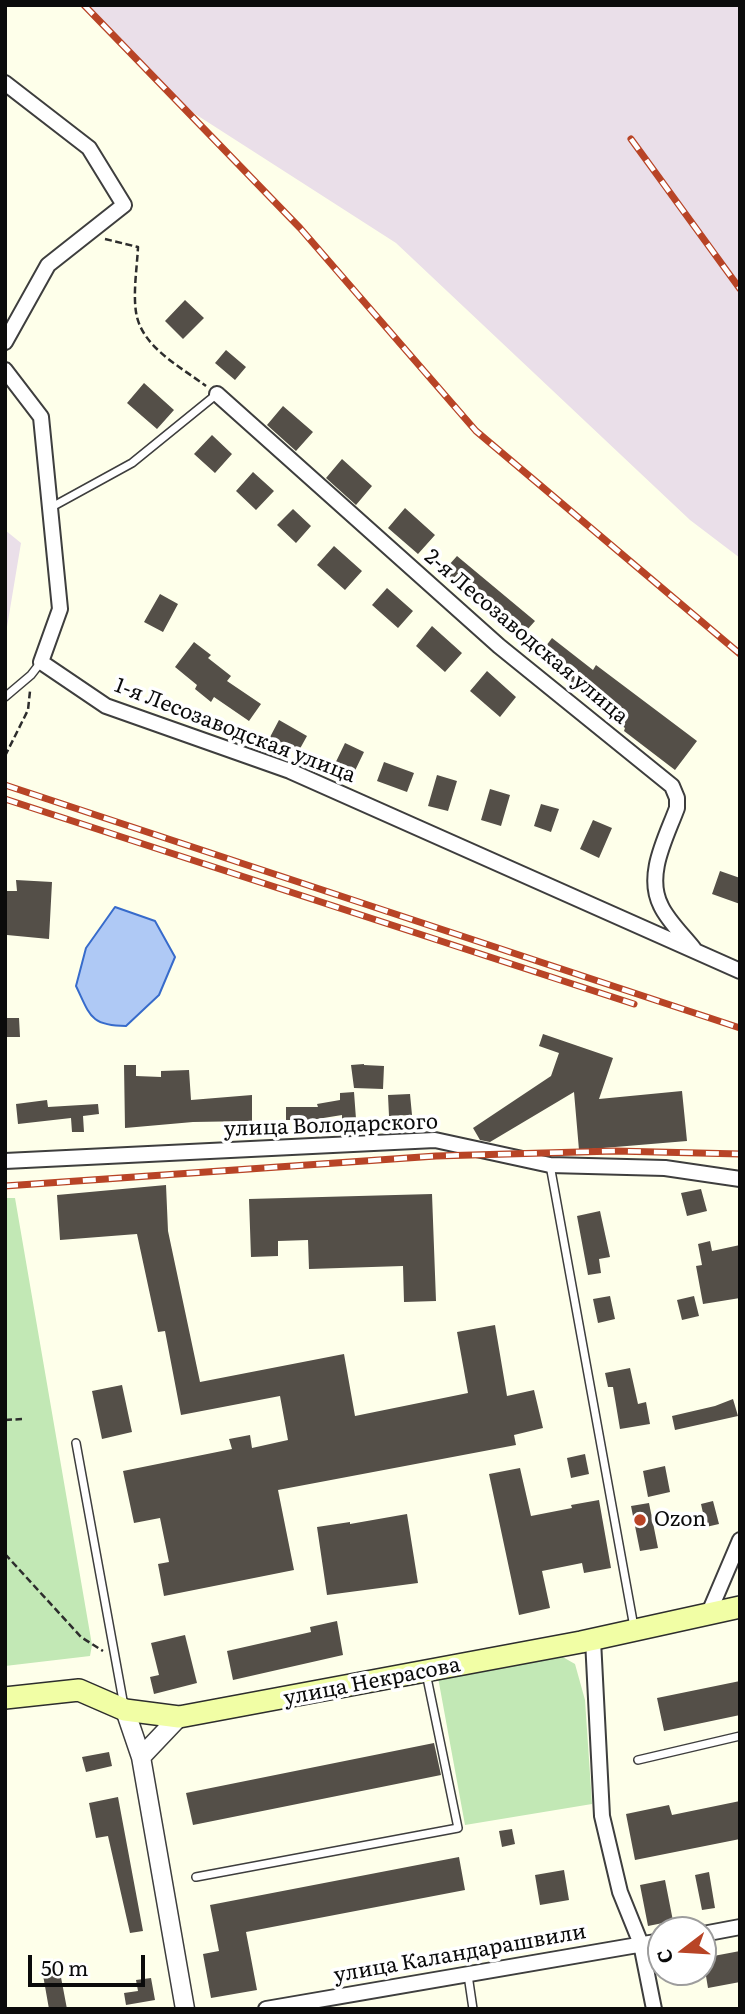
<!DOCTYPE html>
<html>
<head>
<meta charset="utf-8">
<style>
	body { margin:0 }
	#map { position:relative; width:745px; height:2014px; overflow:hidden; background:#feffea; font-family:Literata,serif }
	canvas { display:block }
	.frame { position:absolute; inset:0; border:7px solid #0b0b0b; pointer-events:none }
	.north { position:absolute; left:647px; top:1916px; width:70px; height:70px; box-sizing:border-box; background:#fff; border:2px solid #9d9d9d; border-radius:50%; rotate:253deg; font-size:19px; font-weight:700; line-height:28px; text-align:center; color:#0b0b0b }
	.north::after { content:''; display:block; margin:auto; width:24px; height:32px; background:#b84426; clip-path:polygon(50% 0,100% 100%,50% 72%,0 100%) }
	.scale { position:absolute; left:28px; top:1955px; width:117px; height:32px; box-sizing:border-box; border:4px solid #0b0b0b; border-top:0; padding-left:9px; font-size:21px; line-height:24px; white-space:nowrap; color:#0b0b0b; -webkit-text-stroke:5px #fff; paint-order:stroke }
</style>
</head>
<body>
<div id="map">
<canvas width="745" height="2014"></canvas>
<div class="frame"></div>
<div class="north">С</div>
<div class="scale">50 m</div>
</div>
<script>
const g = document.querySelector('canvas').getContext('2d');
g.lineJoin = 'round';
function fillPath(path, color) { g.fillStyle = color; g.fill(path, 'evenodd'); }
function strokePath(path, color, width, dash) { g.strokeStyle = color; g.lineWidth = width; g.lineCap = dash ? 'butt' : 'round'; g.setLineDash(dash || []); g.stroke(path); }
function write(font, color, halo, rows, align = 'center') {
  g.font = font + ' Literata,serif'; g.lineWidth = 7; g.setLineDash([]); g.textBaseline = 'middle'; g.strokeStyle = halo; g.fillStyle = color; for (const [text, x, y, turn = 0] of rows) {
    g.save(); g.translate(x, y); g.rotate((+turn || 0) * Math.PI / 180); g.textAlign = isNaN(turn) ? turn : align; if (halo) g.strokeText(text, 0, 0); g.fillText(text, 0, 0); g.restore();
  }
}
fillPath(new Path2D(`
	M84,5H740V558L690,520L396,243L192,112Z
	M5,530L21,543L5,639Z`), '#eadfe9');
fillPath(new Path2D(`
	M5,1198H15L92,1645L90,1656L5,1666Z
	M561,1656L575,1664L585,1700L592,1804L465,1825L437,1672Z`), '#c2e8b5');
const water = new Path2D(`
	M115,907L155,921L175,957L159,995L126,1026C90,1026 90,1015 76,986L86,948Z`);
fillPath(water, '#afc9f5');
strokePath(water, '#376bcb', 2);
fillPath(new Path2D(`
	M185,300L204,318L183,339L165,321Z
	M226,350L246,367L235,380L215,363Z
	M144,383L174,410L157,429L127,403Z
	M283,406L313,432L296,451L267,425Z
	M212,435L232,454L215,473L194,454Z
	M342,459L372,486L356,505L326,478Z
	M253,472L274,491L256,510L236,491Z
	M405,508L435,535L418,554L388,528Z
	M293,509L311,526L296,543L277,525Z
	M334,546L362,571L345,590L317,565Z
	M457,556L535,621L518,640L440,575Z
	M387,588L413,611L398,628L372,605Z
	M160,594L178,604L163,632L144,622Z
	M432,626L462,653L445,672L416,646Z
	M552,638L593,670L596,665L697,741L675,770L624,731L625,728L537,658Z
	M194,642L211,655L208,658L231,676L227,681L261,704L249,721L214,697L211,702L195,689L197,685L175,667Z
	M487,671L516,697L500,717L470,691Z
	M279,720L307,736L297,754L269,739Z
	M345,743L364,752L350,781L331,772Z
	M384,762L414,773L407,792L377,781Z
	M437,775L457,781L448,811L428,806Z
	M490,789L510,795L501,826L481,820Z
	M541,804L559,809L551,832L534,826Z
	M593,820L612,828L599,858L580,849Z
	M720,871L740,878V904L712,894Z
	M16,880L52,882L49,939L7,935L6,891H17Z
	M5,1018H19L20,1037H5Z
	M543,1034L613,1058L599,1099L682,1091L687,1141L579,1150L574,1092L490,1142L480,1140L473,1128L551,1076L559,1053L539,1046Z
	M364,1064V1065L384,1066L383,1089L354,1088L351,1065Z
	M124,1065H136V1076L161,1077V1071L189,1070L191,1100L252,1095V1121L193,1122L125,1128Z
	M354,1092L356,1119H342V1115L311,1120H286V1107H318L317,1104L340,1100V1093Z
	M410,1094L412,1115L389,1116L388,1095Z
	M47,1100L48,1107L98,1104L99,1114L83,1116L84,1132H72L71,1118L18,1124L16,1104Z
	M166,1185L168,1231L200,1382L344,1354L355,1416L468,1393L457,1332L495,1325L507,1396L534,1390L543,1428L514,1435L516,1445L278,1490L294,1570L164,1596L158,1564L169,1562L160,1518L134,1523L123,1471L232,1449L229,1439L250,1435L252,1448L288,1440L280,1396L181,1415L165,1331L158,1332L137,1234L60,1240L57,1195Z
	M701,1189L707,1211L687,1216L681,1193Z
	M432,1194L436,1301L404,1302L403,1266L309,1269L308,1240L278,1241V1256L251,1257L249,1199Z
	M600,1211L610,1257L599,1259L601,1273L588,1275L577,1216Z
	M710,1241L712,1251L740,1245V1298L703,1304L696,1266L702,1265L698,1244Z
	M610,1296L615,1319L598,1323L593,1299Z
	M694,1296L699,1316L682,1320L677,1300Z
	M630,1368L638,1404L646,1402L650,1424L620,1429L613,1387H608L605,1373Z
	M122,1385L132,1432L102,1439L92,1391Z
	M733,1399L738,1416L675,1430L672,1416L715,1406Z
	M585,1454L589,1474L571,1478L567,1458Z
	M665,1466L670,1492L648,1497L643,1471Z
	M520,1468L531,1516L572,1508L571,1505L599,1500L611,1568L584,1573L582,1563L542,1571L550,1608L519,1615L489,1474Z
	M713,1501L719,1524L706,1527L701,1504Z
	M649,1503L658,1548L640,1551L631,1506Z
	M407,1514L418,1583L327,1595L317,1527L350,1522V1524Z
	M337,1621L343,1655L233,1680L227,1651L311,1632L310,1627Z
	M185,1635L197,1683L154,1694L150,1677L159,1675L151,1643Z
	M740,1681V1715L664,1731L657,1698Z
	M434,1743L441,1775L193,1825L186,1793Z
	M109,1752L112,1766L86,1772L82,1757Z
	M118,1797L143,1931L130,1933L108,1836L96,1838L89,1803Z
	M740,1801V1839L635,1860L626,1814L669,1805L672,1815Z
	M512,1829L515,1844L502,1847L499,1831Z
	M459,1857L465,1890L246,1932L257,1990L211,1998L203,1954L219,1951L210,1905Z
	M564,1870L569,1900L540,1905L535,1875Z
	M709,1872L715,1908L702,1910L695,1875Z
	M665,1880L673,1921L648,1926L640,1885Z
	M740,1951V1982L708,1988L703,1958Z
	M60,1972L67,2009H49L43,1975Z
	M151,1978L155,2000L126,2005L124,1993L138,1991L136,1980Z`), '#544f48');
const service = new Path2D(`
	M50,508L132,463L217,394
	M5,697L31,675L41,662
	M550,1165L634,1627
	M76,1443L124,1706
	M638,1760L740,1736
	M196,1877L458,1828L426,1673
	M468,1975L473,2009`);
const minor = new Path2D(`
	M5,83L89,148L124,205L48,265L5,342
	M5,370L41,417L60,609L41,662L106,706L290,771L740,971
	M217,394L499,646L672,786L677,798V808C666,838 645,875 661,906C668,921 683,935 694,949
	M5,1161L435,1140L550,1165L665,1168L740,1179
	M708,1615L740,1540
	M593,1640L602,1816L620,1892L641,1944L654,2009
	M703,1934L740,1927
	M266,2009L661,1941`);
const tertiary = new Path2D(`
	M125,1710L141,1757L185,2009
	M141,1757L179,1717`);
const secondary = new Path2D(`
	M5,1698L79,1690L125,1710L179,1717L581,1642L740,1607`);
strokePath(service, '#3e3e3e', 10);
strokePath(minor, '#3e3e3e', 18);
strokePath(tertiary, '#3e3e3e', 21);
strokePath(secondary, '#2d2d2d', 24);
strokePath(new Path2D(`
	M105,239L138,247C137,268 133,292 136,312C141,347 181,367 206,386
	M5,756L28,710L30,691
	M5,1420L22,1419
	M5,1554L81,1637L103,1651`), '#2d2d2d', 2.5, [7, 3.5]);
strokePath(service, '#fff', 7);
strokePath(minor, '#fff', 14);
strokePath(tertiary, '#fff', 18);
strokePath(secondary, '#f1fea5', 21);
const rail = new Path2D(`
	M84,5L300,228L476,431L740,654
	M631,139L740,289
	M5,785L740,1028
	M5,799L634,1004
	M5,1186L436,1156L615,1151L740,1154`);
strokePath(rail, '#b84426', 7);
strokePath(rail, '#fff', 4.5, [13]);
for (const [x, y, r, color] of [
	[640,1520,7,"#b84426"]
]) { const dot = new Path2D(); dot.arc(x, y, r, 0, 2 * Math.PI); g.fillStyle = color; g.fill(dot); strokePath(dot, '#fff', 2.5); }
write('21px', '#0b0b0b', '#fff', [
	["2-я Лесозаводская улица",526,637,40],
	["1-я Лесозаводская улица",235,731,21],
	["улица Володарского",331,1126,-2],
	["улица Некрасова",372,1682,-11],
	["улица Каландарашвили",460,1954,-10]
]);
write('21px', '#0b0b0b', '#fff', [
	["Ozon",654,1520]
], 'left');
</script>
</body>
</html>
